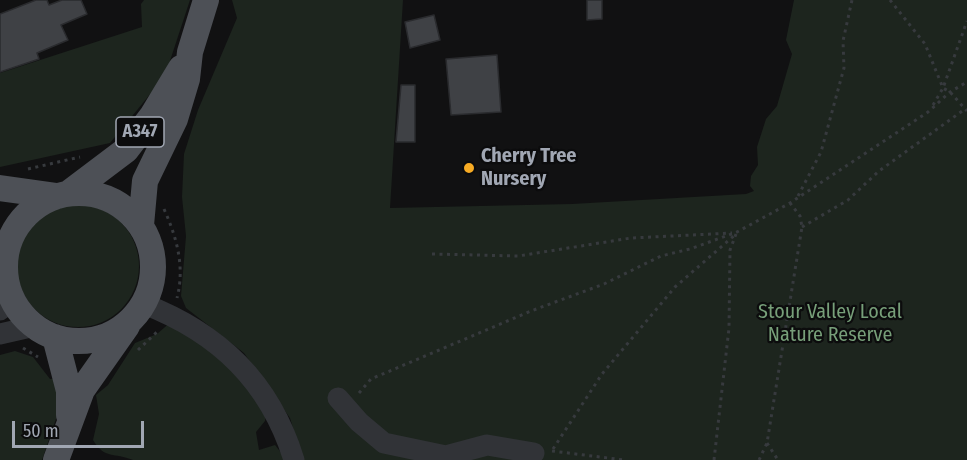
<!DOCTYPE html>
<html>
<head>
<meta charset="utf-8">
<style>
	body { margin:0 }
	#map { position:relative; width:967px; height:460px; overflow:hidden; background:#111112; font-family:"Fira Sans Condensed",sans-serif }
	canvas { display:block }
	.scale { position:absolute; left:12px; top:421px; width:132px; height:27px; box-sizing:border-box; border:3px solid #a1a7b3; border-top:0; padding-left:8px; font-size:18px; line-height:21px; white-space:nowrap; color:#a1a7b3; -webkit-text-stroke:4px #0c0c0d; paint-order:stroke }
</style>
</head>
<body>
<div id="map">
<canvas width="967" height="460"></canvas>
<div class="scale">50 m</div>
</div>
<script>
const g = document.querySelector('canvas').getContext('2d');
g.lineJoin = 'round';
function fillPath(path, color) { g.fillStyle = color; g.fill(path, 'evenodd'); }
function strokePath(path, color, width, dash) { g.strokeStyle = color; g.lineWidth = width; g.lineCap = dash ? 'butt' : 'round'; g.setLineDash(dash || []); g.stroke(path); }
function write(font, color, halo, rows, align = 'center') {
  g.font = font + ' "Fira Sans Condensed",sans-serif'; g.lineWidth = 4.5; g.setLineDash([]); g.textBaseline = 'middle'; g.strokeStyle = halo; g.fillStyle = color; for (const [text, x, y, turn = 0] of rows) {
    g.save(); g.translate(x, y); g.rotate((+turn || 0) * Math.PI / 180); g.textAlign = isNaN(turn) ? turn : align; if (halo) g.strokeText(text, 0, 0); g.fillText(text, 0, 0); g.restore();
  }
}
fillPath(new Path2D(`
	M144,0H190L165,76L110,143L0,167V73L142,27L141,4Z
	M232,0H403L390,208L572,204L746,194L754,191L750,186L751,176L758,165L757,147L766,119L777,106L792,54L786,40L794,0H967V460H303L290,418L244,353L186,308L181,296L186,236L182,197L184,154L198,110L237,18Z
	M17 266a61 61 0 1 1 122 0a61 61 0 1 1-122 0Z
	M172,321L226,358L266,414L265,421L256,432L259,450L275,445L287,460H133C114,452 105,460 93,440L99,414L96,395L108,385L135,343L157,334Z
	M15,351L33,357L50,379L58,378L59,410L42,460H0V355Z`), '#1d251e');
const building = new Path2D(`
	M36,0H47L49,5L62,0H81L87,14L61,25L68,40L37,53L39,59L0,72V14Z
	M587,0H602V19L587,20Z
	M434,15L440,40L410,48L405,22Z
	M497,55L501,112L451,115L446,59Z
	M401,85H415V142H396Z`);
fillPath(building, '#3f4145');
strokePath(building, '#2a2b2e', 1.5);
strokePath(new Path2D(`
	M890,0L925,44L943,88L950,92L967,111
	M933,105L943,88L967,21
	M28,169L80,157
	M798,196L821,152L844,68L843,41L852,0
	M164,209C177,238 185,267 177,298
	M802,227L848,200L879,171L965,109
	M432,254L518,256L631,238L732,233
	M23,348L38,357
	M138,350L159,330
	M359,393L371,379L378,376L531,311L604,284L661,256L690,249L737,232L790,203L928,112L950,92L967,82
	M767,443L778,460
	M553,449L602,374L675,287L736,234
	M552,451L624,460
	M714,460L729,328L730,250L736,234
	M759,460L767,443L802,227L800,216L790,203`), '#373a3e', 3, [3, 4.5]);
strokePath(new Path2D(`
	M144,304C219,333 270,382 294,460
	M0,310L12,298
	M0,334L35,326
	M338,398L359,422L384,443L446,456L487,445L534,453`), '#313337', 21);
strokePath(new Path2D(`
	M0,188L57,196
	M69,193L126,150L152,116L181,68
	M5 267a74 74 0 1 1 148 0a74 74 0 1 1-148 0Z
	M141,225L145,181L175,119L187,79L190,52L206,0
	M55,337L69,391V415
	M56,460L82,390L127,326`), '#4d5056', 26);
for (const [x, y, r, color] of [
	[469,168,6,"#f7ab24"]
]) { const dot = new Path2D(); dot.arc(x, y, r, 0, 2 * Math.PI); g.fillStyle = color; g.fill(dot); strokePath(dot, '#0c0c0d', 2); }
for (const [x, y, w] of [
	[140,132,48]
]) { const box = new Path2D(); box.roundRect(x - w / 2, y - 15, w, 30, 4.5); g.fillStyle = '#0c0c0d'; g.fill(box); strokePath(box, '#a1a7b3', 1.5); }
write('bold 18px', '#a1a7b3', null, [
	["A347",140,132]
]);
write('bold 20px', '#a1a7b3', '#0c0c0d', [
	["Cherry Tree",481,156],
	["Nursery",481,179]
], 'left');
write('20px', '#779f79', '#0c0c0d', [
	["Stour Valley Local",830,312],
	["Nature Reserve",830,335]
]);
</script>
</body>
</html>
